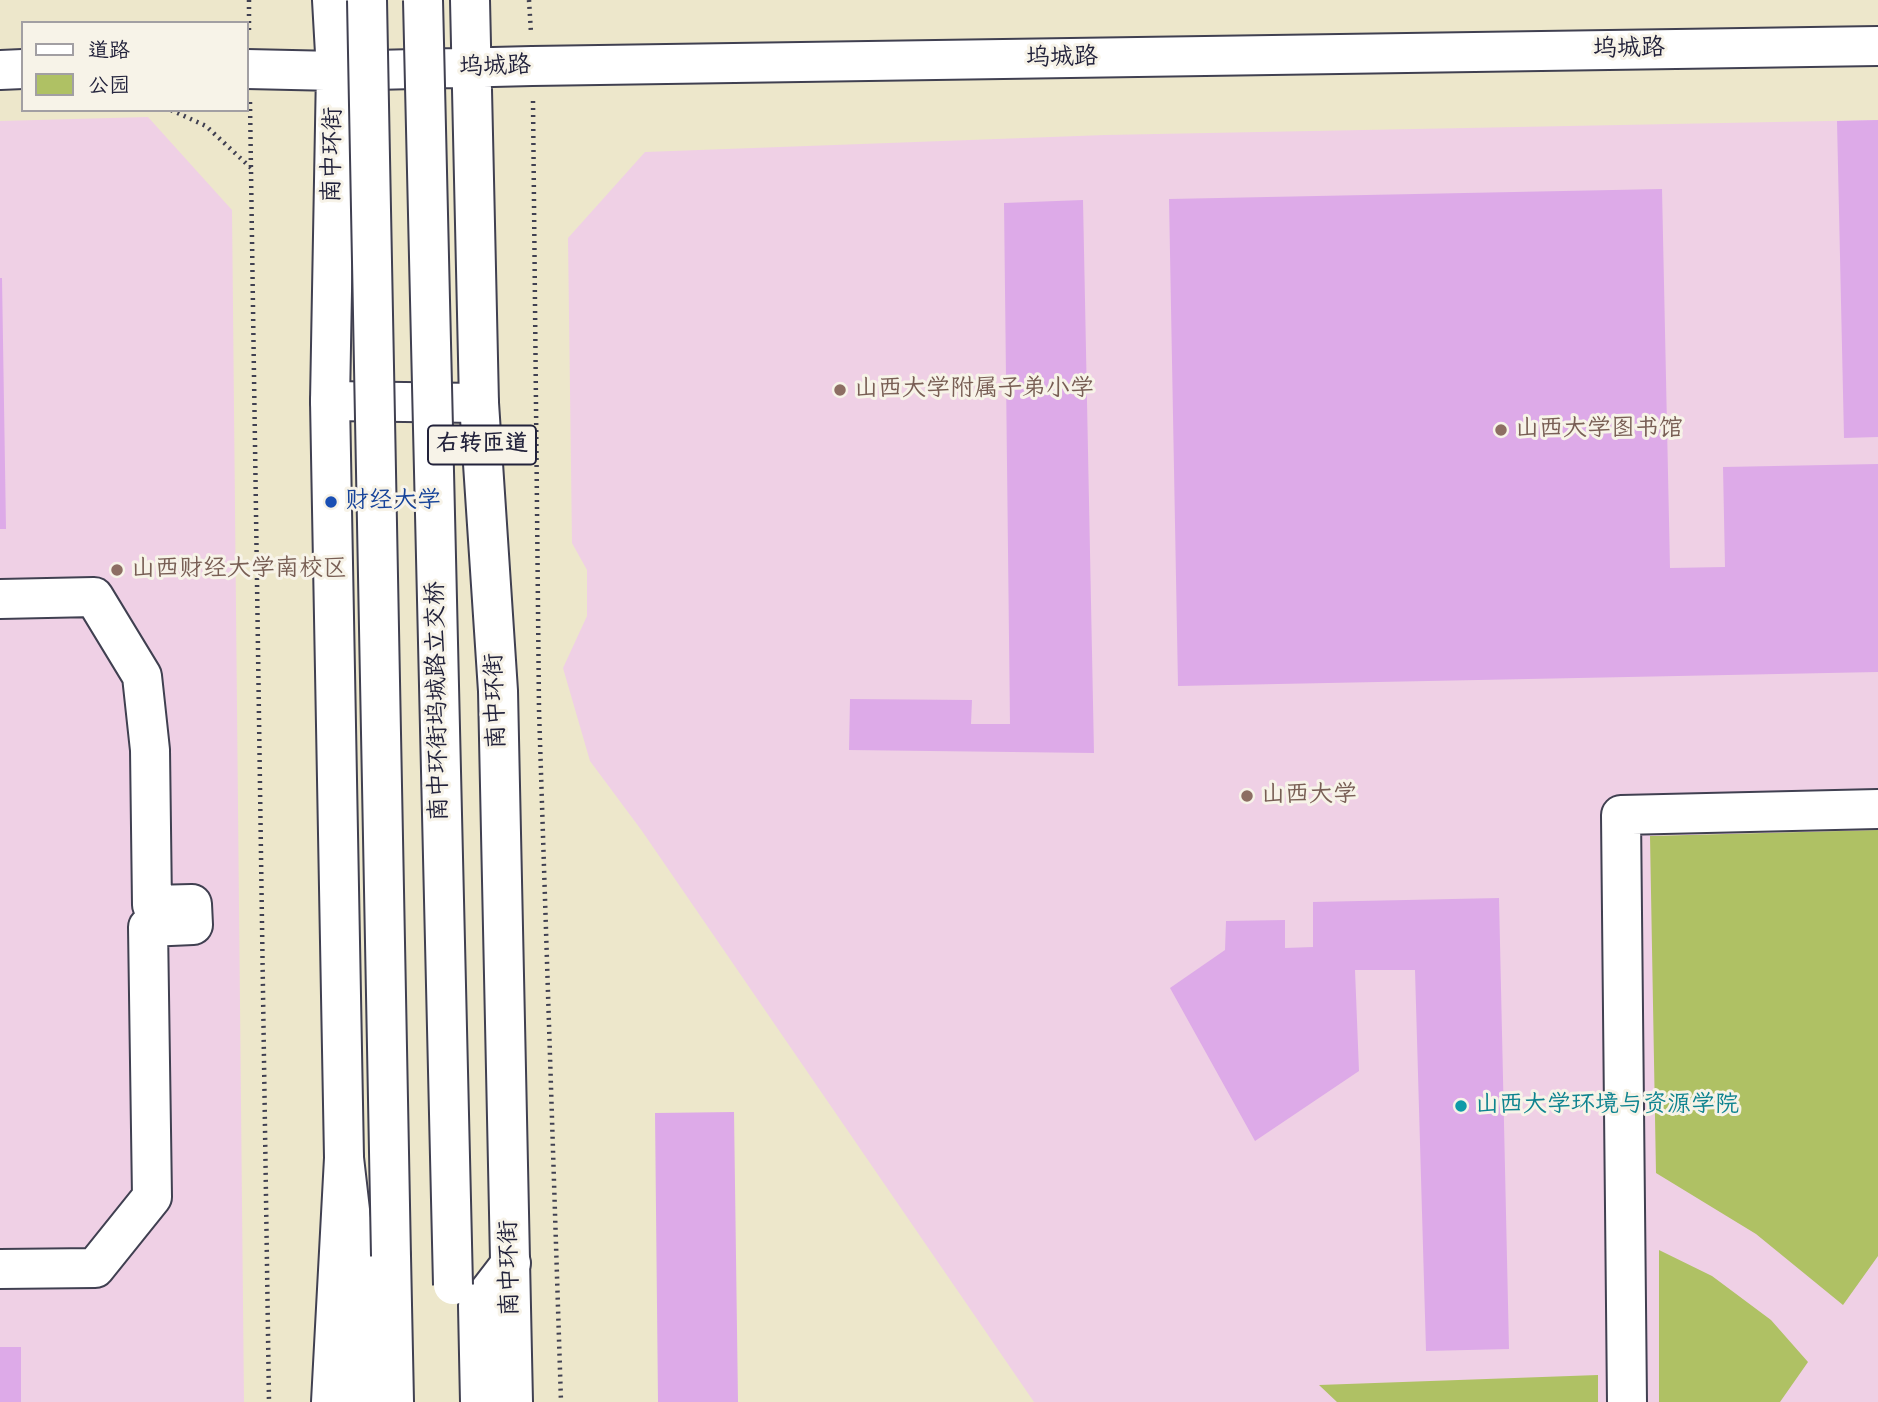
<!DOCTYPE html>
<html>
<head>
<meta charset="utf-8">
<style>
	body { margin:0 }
	#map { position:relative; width:1878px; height:1402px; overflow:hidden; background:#ede7cb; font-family:Mynerve,"LXGW WenKai TC",sans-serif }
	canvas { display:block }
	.legend { position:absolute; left:21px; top:21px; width:228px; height:91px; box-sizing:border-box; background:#f7f3e8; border:2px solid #a29fa3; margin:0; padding:9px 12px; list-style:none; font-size:21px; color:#22223b }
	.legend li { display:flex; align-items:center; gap:14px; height:35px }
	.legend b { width:35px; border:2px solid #a29fa3 }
</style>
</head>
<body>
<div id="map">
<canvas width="1878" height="1402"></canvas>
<ul class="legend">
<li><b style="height:9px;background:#fff"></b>道路</li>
<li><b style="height:19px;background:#afc164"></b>公园</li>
</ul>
</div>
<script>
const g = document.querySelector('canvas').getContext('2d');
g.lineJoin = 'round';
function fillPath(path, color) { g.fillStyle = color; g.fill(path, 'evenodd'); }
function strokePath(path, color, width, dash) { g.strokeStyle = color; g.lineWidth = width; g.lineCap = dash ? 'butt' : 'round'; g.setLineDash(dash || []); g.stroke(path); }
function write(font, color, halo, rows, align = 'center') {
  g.font = font + ' Mynerve,"LXGW WenKai TC",sans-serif'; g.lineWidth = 6; g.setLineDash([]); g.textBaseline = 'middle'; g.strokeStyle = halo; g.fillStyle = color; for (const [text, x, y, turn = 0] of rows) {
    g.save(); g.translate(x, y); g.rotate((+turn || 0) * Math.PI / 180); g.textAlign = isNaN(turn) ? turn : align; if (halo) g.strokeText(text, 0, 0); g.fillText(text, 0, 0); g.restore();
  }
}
fillPath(new Path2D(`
	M148,117L232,210L244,1402H0V121Z
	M1878,120V1402H1034L642,831L590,761L563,668L587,616V570L572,543L568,238L645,152L1105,135Z`), '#efd0e5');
fillPath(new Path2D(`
	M1878,830V1256L1843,1305L1756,1234L1656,1173L1650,836Z
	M1659,1250L1712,1276L1771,1320L1808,1362L1780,1402H1659Z
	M1598,1375V1402H1337L1319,1385Z`), '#afc164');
fillPath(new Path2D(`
	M1878,120V437L1844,438L1837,121Z
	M1662,189L1670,568L1725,567L1723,467L1878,464V672L1178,686L1169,199Z
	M1083,200L1094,753L849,750L850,699L972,700L971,724H1010L1004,203Z
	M0,278H2L6,529H0Z
	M1499,898L1509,1349L1426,1351L1415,970H1355L1359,1071L1255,1141L1170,988L1225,950L1226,921L1285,920V948L1313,947V902Z
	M734,1112L738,1402H658L655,1113Z
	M0,1347H21V1402H0Z`), '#ddaae8');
const minor = new Path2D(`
	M0,599L94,597L142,676L150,750L152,905L192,904L193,925L148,927L152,1197L95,1268L0,1269
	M1627,1402L1621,815L1878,809`);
const major = new Path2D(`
	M470,0L479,403L498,691L513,1402
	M247,69L336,71L532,66L1878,46
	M0,70L23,69
	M331,1402L344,1158L330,401L336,71L332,0`);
const highway = new Path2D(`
	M330,401L479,403
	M344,1158L354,1245L358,1402
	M391,1256L394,1402
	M480,1402L478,1306L511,1263`);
strokePath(minor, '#404051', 42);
strokePath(major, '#404051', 42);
strokePath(highway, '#404051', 42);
strokePath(new Path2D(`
	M249,0V34
	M529,0L531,33
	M533,101L539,710L561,1402
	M250,102L269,1402
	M171,110L206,126L251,168`), '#404051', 4.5, [2, 5]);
strokePath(minor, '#fff', 38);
strokePath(major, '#fff', 38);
strokePath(highway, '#fff', 38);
const highwayBridge = new Path2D(`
	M367,0L391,1256
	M423,0L453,1285`);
strokePath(highwayBridge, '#404051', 42, []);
strokePath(highwayBridge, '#fff', 38);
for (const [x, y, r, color] of [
	[840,390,7,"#8d6e63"],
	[1501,430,7,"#8d6e63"],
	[331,502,7,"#1a4fb4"],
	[117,570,7,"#8d6e63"],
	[1247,796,7,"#8d6e63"],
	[1461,1106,7,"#0f9aa8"]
]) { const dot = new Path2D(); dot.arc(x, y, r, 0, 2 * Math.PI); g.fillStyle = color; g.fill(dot); strokePath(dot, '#f7f3e8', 2.5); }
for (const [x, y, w] of [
	[482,445,108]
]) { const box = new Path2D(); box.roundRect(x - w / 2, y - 19.5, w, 39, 5); g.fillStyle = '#f7f3e8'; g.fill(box); strokePath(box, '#22223b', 2); }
write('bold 23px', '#22223b', null, [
	["右转匝道",482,445]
]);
write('24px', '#22223b', '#f7f3e8', [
	["坞城路",1629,50,-1],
	["坞城路",1062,59,-1],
	["坞城路",495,68,-2],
	["南中环街",334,155,-89],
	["南中环街坞城路立交桥",439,701,-91],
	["南中环街",497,701,-92],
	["南中环街",511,1268,-91]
]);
write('24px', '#785e54', '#f7f3e8', [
	["山西大学附属子弟小学",854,390],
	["山西大学图书馆",1515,430],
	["山西财经大学南校区",131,570],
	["山西大学",1261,796]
], 'left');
write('24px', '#164399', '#f7f3e8', [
	["财经大学",345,502]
], 'left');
write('24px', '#0d838f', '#f7f3e8', [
	["山西大学环境与资源学院",1475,1106]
], 'left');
</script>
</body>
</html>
